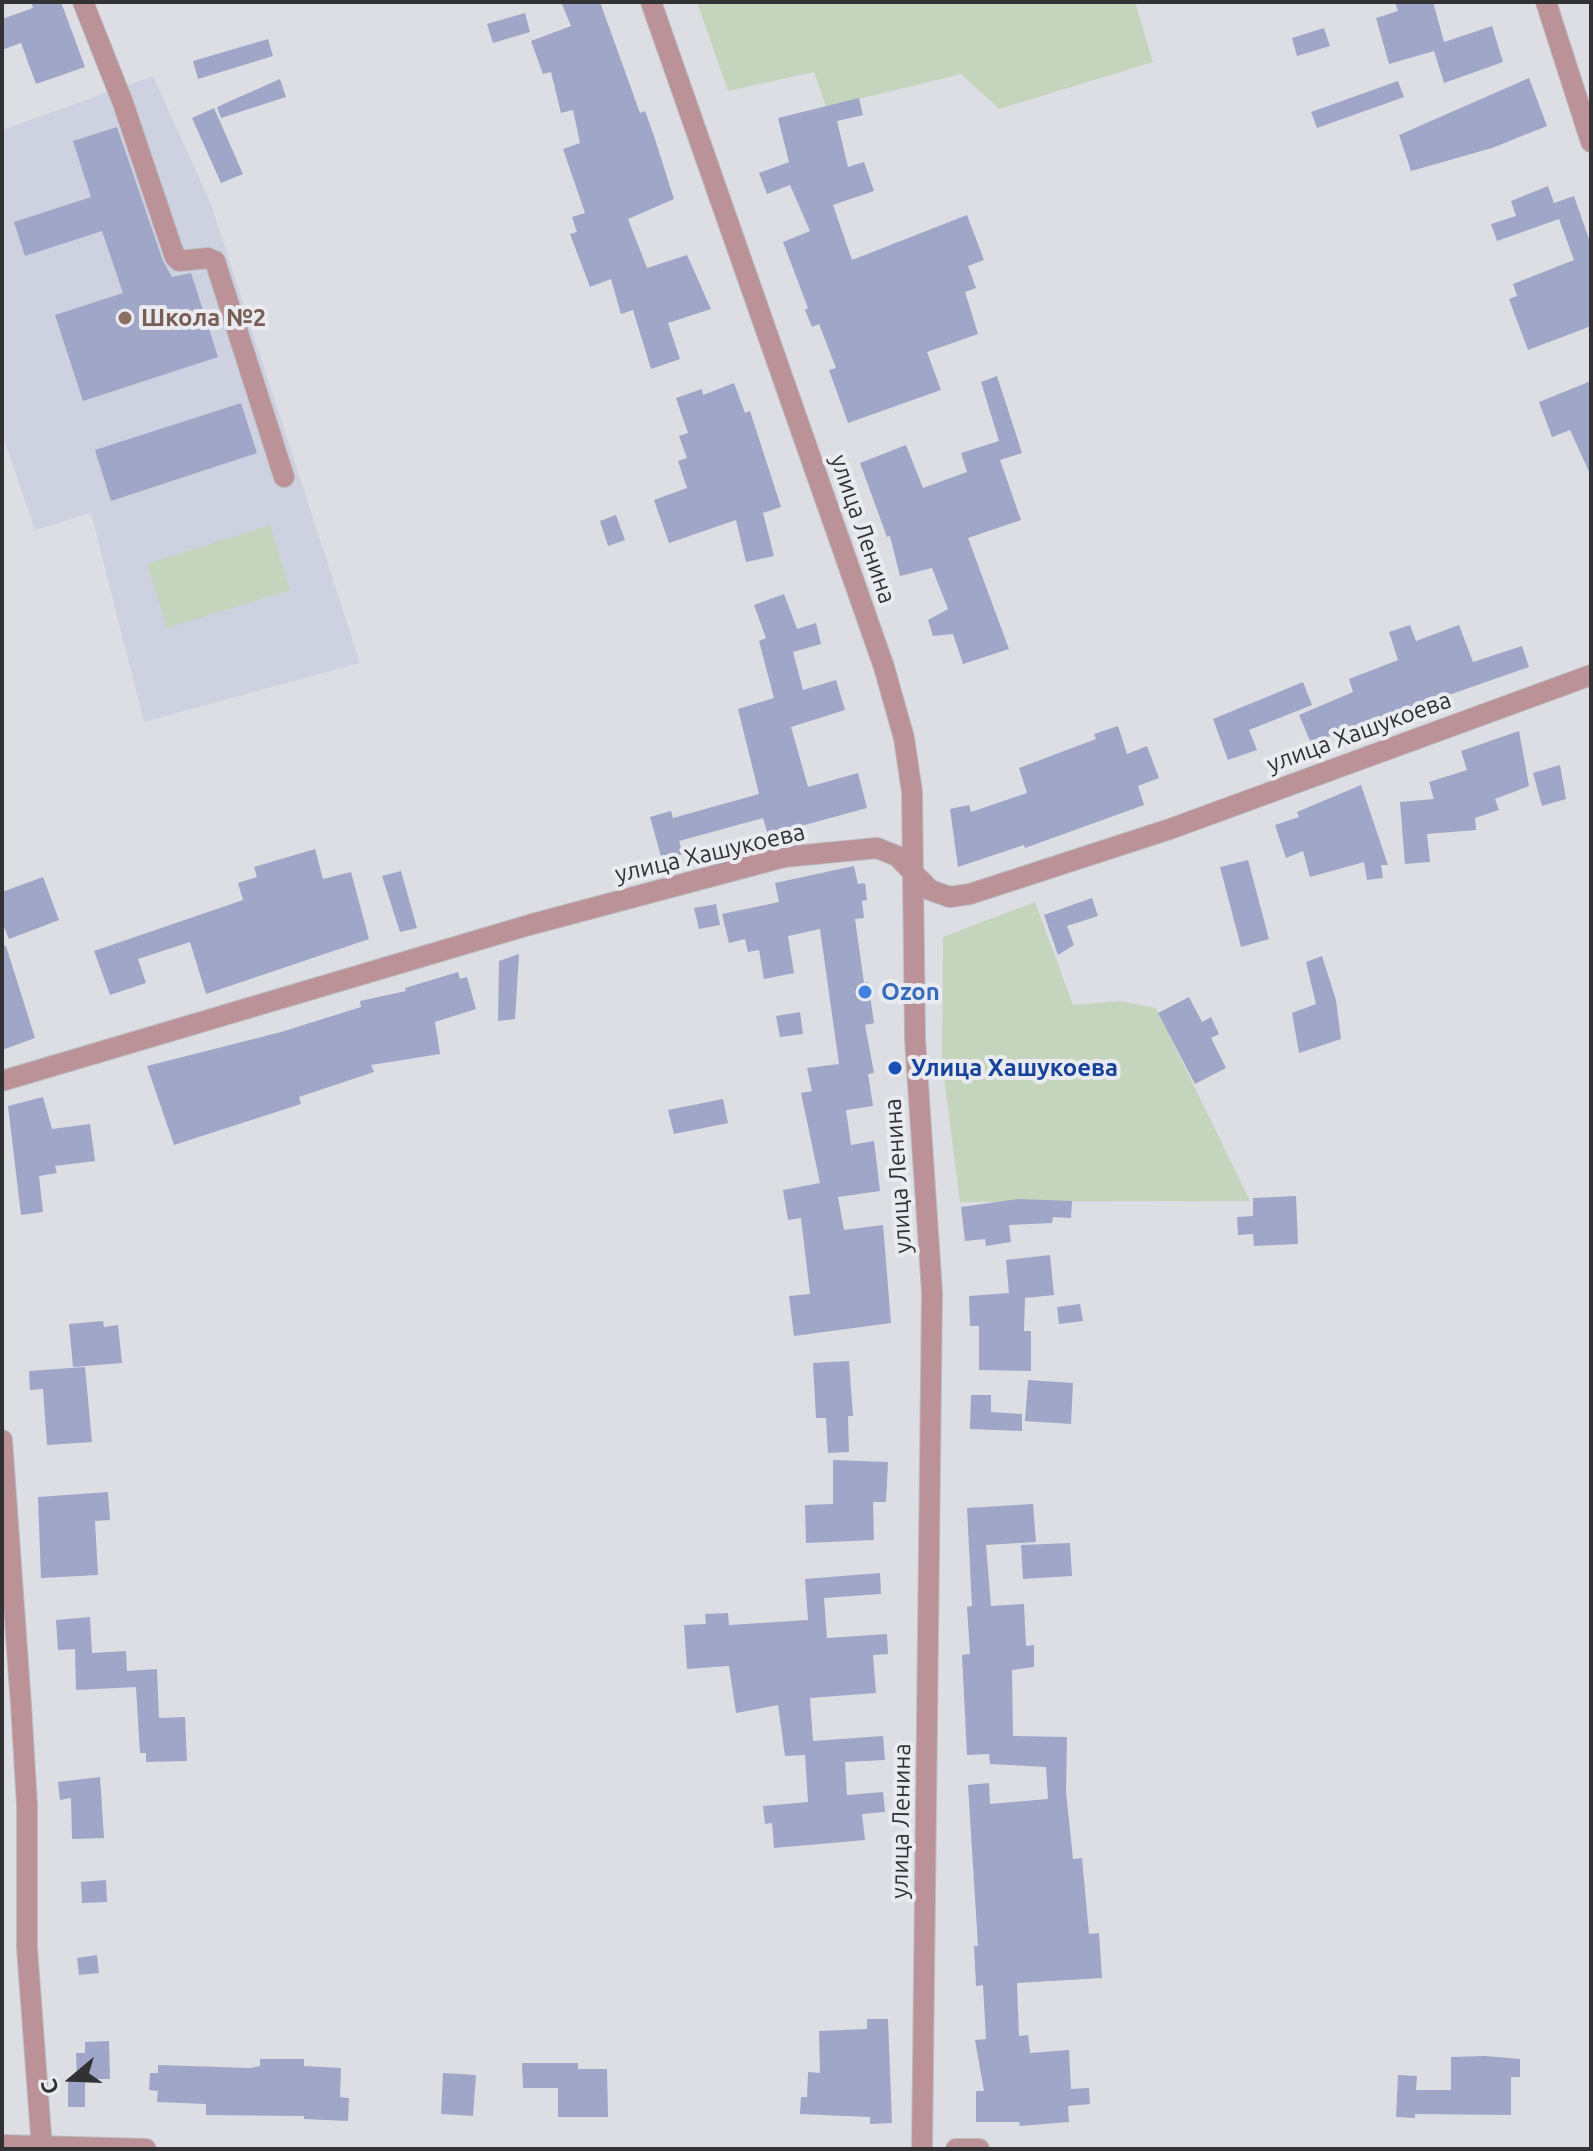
<!DOCTYPE html>
<html>
<head>
<meta charset="utf-8">
<style>
	body { margin:0 }
	#map { position:relative; width:1593px; height:2151px; overflow:hidden; background:#dddee4; font-family:Ubuntu,sans-serif }
	canvas { display:block }
	.frame { position:absolute; inset:0; border:4px solid #323234; pointer-events:none }
	.north { position:absolute; left:32px; top:2039px; width:80px; height:80px; -webkit-text-stroke:6px #eaebf1; paint-order:stroke; rotate:251deg; font-size:22px; font-weight:700; line-height:32px; text-align:center; color:#323234 }
	.north::after { content:''; display:block; margin:auto; width:28px; height:36px; background:#323234; clip-path:polygon(50% 0,100% 100%,50% 72%,0 100%) }
</style>
</head>
<body>
<div id="map">
<canvas width="1593" height="2151"></canvas>
<div class="frame"></div>
<div class="north">С</div>
</div>
<script>
const g = document.querySelector('canvas').getContext('2d');
g.lineJoin = 'round';
function fillPath(path, color) { g.fillStyle = color; g.fill(path, 'evenodd'); }
function strokePath(path, color, width, dash) { g.strokeStyle = color; g.lineWidth = width; g.lineCap = dash ? 'butt' : 'round'; g.setLineDash(dash || []); g.stroke(path); }
function write(font, color, halo, rows, align = 'center') {
  g.font = font + ' Ubuntu,sans-serif'; g.lineWidth = 8; g.setLineDash([]); g.textBaseline = 'middle'; g.strokeStyle = halo; g.fillStyle = color; for (const [text, x, y, turn = 0] of rows) {
    g.save(); g.translate(x, y); g.rotate((+turn || 0) * Math.PI / 180); g.textAlign = isNaN(turn) ? turn : align; if (halo) g.strokeText(text, 0, 0); g.fillText(text, 0, 0); g.restore();
  }
}
fillPath(new Path2D(`
	M153,76L211,204L360,663L144,722L91,513L35,530L2,433V130Z`), '#ced1df');
fillPath(new Path2D(`
	M697,2H1135L1153,62L999,109L961,74L826,107L814,72L728,91Z
	M270,525L290,590L167,628L147,564Z
	M1035,902L1073,1005L1120,1001L1156,1008L1250,1201L960,1202L942,1062L943,937Z`), '#c5d4bd');
fillPath(new Path2D(`
	M31,2H61L85,67L36,84L21,43L2,50V19L33,8Z
	M561,2H600L640,113L645,111L653,133L674,199L628,219L647,268L687,255L711,309L668,323L680,359L651,369L633,310L621,314L611,279L590,287L570,234L577,232L572,217L585,213L563,149L580,143L573,110L561,113L551,72L543,74L531,41L571,26Z
	M1395,2H1433L1444,42L1492,26L1503,62L1444,83L1434,51L1389,64L1376,18L1398,11Z
	M525,13L530,32L493,43L487,24Z
	M1324,28L1330,46L1297,56L1292,38Z
	M268,39L273,56L198,79L193,61Z
	M1529,78L1547,126L1492,148L1411,171L1399,135Z
	M280,79L286,97L221,118L217,107Z
	M1398,81L1404,97L1317,128L1311,112Z
	M859,98L863,115L837,121L848,167L864,162L874,191L833,205L852,260L967,215L984,260L968,266L976,288L965,292L978,334L927,352L941,390L848,423L829,370L836,368L819,324L812,327L805,310L808,308L783,242L810,231L790,185L767,194L759,173L789,162L778,118Z
	M214,108L243,174L221,183L192,118Z
	M117,127L163,261L172,277L191,273L218,357L83,401L55,315L123,293L102,231L25,256L14,222L91,197L73,141Z
	M1548,186L1554,203L1574,196L1591,245V326L1528,350L1509,299L1517,296L1513,284L1574,260L1559,219L1497,241L1491,224L1516,216L1511,201Z
	M997,376L1022,453L1000,460L1021,520L968,538L1009,649L963,664L953,634L933,636L928,620L948,609L932,568L900,576L890,536L887,537L860,463L906,445L923,488L967,472L961,453L999,441L981,382Z
	M1591,381V476L1570,430L1552,437L1539,402Z
	M734,383L745,413L750,411L781,507L763,513L774,556L746,562L736,520L669,543L654,500L687,488L678,461L687,458L679,436L688,433L676,398L702,389L703,395Z
	M241,403L257,453L111,501L95,450Z
	M616,515L625,540L608,546L600,521Z
	M784,594L797,629L816,623L821,644L793,652L803,690L836,680L845,710L791,727L808,787L858,773L867,808L768,835L763,818L679,841L683,854L662,860L650,817L671,811L673,818L759,794L738,709L774,698L759,641L766,638L754,605Z
	M1410,625L1416,641L1459,625L1473,662L1522,646L1529,667L1311,743L1299,715L1353,692L1349,679L1398,660L1389,632Z
	M1303,682L1312,705L1249,730L1257,750L1228,760L1213,719Z
	M1118,726L1127,754L1147,746L1159,778L1138,786L1144,805L1025,848L1024,845L958,867L950,809L969,805L971,812L1027,793L1019,768L1096,739L1094,734Z
	M1519,731L1529,786L1495,799L1499,810L1475,818L1476,830L1427,834L1430,862L1405,864L1400,802L1434,799L1429,782L1467,770L1461,751Z
	M1560,765L1566,799L1542,806L1533,773Z
	M1361,785L1388,865H1381L1383,878L1367,880L1364,862L1310,877L1303,851L1286,858L1275,825L1299,817L1297,812Z
	M315,849L323,879L351,872L369,939L206,994L190,942L138,959L146,983L110,995L94,951L243,900L238,883L257,877L254,867Z
	M1248,860L1269,939L1241,947L1220,867Z
	M854,866L858,884L865,883L867,900L862,901L864,918L855,919L864,983L868,982L874,1023L865,1025L874,1073L868,1074L873,1106L846,1110L851,1145L874,1141L880,1191L838,1197L844,1230L883,1225L891,1323L794,1336L789,1296L810,1294L801,1218L788,1220L783,1190L820,1183L801,1093L812,1091L807,1068L839,1064L820,929L788,936L794,973L764,979L759,950L748,952L745,939L729,943L722,914L779,902L775,883Z
	M401,871L417,928L400,932L382,876Z
	M43,877L59,920L9,939L2,922V892Z
	M1092,898L1098,916L1067,926L1074,945L1058,955L1044,915Z
	M716,904L720,925L699,929L694,908Z
	M2,946H6L35,1038L2,1050Z
	M519,954L515,1019L498,1021L499,961Z
	M1322,956L1336,1000L1341,1039L1299,1053L1292,1013L1316,1004L1306,962Z
	M458,972L460,979L467,977L476,1009L435,1022L440,1054L371,1065L374,1072L299,1097L301,1104L174,1145L147,1066L281,1032L361,1007L360,1001L406,991L405,988Z
	M1189,997L1202,1022L1211,1017L1219,1034L1211,1038L1226,1068L1195,1084L1158,1013Z
	M800,1012L803,1034L780,1037L776,1016Z
	M43,1097L52,1129L90,1124L95,1161L55,1166L57,1173L39,1176L43,1212L21,1215L8,1106Z
	M723,1099L728,1123L674,1134L668,1110Z
	M1296,1196L1298,1244L1254,1246L1253,1234L1238,1235L1237,1217L1253,1216V1198Z
	M1018,1199L1072,1201L1071,1218L1053,1217L1052,1223L1009,1225L1011,1242L986,1246L985,1239L965,1241L961,1207Z
	M1050,1255L1054,1295L1025,1298L1024,1331H1031V1371L979,1370V1326H970L969,1296L1009,1293L1006,1260Z
	M1080,1304L1083,1321L1059,1324L1057,1307Z
	M103,1321L104,1327L118,1325L122,1363L73,1367L69,1324Z
	M849,1361L853,1416H848L849,1452L828,1453L826,1418H816L813,1363Z
	M85,1367L92,1442L47,1445L43,1389L30,1390L29,1371Z
	M1028,1380L1073,1383L1071,1424L1025,1421Z
	M971,1395H991V1412L1022,1414V1431L970,1429Z
	M833,1460L888,1462L886,1502H873L874,1540L806,1543L805,1505L833,1504Z
	M108,1492L110,1520L95,1521L98,1575L41,1578L38,1497Z
	M1033,1504L1036,1542L986,1545L991,1606L1024,1604L1026,1646L1034,1645V1667L1012,1670L1013,1736L1067,1737L1066,1792L1073,1859L1082,1858L1089,1934L1099,1933L1102,1978L1017,1983L1019,2036L1028,2035L1030,2053L1069,2050L1071,2089L1089,2088L1090,2104L1068,2106L1069,2122L1020,2126L1019,2122H976V2091H984L975,2040L986,2039L983,1985L976,1986L974,1946H978L968,1785L989,1783L990,1804L1048,1799L1046,1767L990,1764L989,1754L967,1755L962,1655L970,1654L967,1607L972,1606L967,1508Z
	M1070,1543L1072,1576L1023,1579L1021,1545Z
	M880,1573L881,1594L824,1598L827,1638L887,1634L888,1654L873,1655L876,1693L810,1698L813,1741L883,1736L885,1760L845,1762L847,1795L883,1792L885,1812L862,1814L865,1840L774,1848L772,1823L765,1824L763,1806L808,1802L805,1755L785,1756L778,1705L736,1713L729,1666L687,1669L684,1625L706,1624L705,1614L728,1613L729,1625L808,1620L805,1579Z
	M90,1617L92,1653L126,1651L127,1671L157,1669L159,1718L185,1717L187,1761L146,1762V1753H140L136,1687L76,1690L75,1649L58,1650L56,1620Z
	M100,1777L104,1838L72,1839L71,1798L60,1800L58,1782Z
	M106,1880L107,1902L82,1903L81,1882Z
	M97,1955L99,1973L79,1975L77,1958Z
	M867,2019H888L892,2123L870,2124V2117L800,2114L801,2097H807L808,2072L820,2073L819,2031L867,2029Z
	M109,2041L110,2079H77L76,2053H85V2042Z
	M1485,2056L1520,2059V2077H1511V2115L1415,2114V2118L1396,2117L1398,2075L1417,2076L1416,2090H1451V2057Z
	M260,2059H304V2066L341,2068L340,2097L349,2098L348,2121L304,2119V2116L206,2115V2104L157,2102L158,2091L149,2090L150,2073H158V2065L250,2068L260,2066Z
	M522,2063H578V2069H607L608,2117H558V2088H523Z
	M443,2073L476,2075L473,2116L441,2114Z
	M68,2080H85V2107H68Z`), '#9fa6c7');
const minor = new Path2D(`
	M83,2L123,103L175,257L179,261L208,258L215,261L284,477
	M651,2L884,667L904,738L912,792L915,1039L932,1292L922,2149
	M1546,2L1591,142
	M2,1081L529,925L784,857L877,848L897,856L930,890L950,897L970,894L1170,829L1591,675
	M2,1440L21,1705L27,1805V1948L42,2149
	M2,2145L146,2149
	M956,2149H979`);
strokePath(minor, '#bbbcc1', 22);
strokePath(minor, '#ba9297', 20);
for (const [x, y, r, color] of [
	[125,318,8,"#8d6e63"],
	[865,992,8,"#3f7fe0"],
	[895,1068,8,"#1a4fb4"]
]) { const dot = new Path2D(); dot.arc(x, y, r, 0, 2 * Math.PI); g.fillStyle = color; g.fill(dot); strokePath(dot, '#eaebf1', 3); }
write('bold 24px', '#785e54', '#eaebf1', [
	["Школа №2",141,318]
], 'left');
write('24px', '#323234', '#eaebf1', [
	["улица Ленина",863,529,71],
	["улица Хашукоева",1359,732,-20],
	["улица Хашукоева",710,853,-13],
	["улица Ленина",898,1176,-94],
	["улица Ленина",901,1821,-89]
]);
write('bold 24px', '#366cbe', '#eaebf1', [
	["Ozon",881,992]
], 'left');
write('bold 24px', '#164399', '#eaebf1', [
	["Улица Хашукоева",911,1068]
], 'left');
</script>
</body>
</html>
